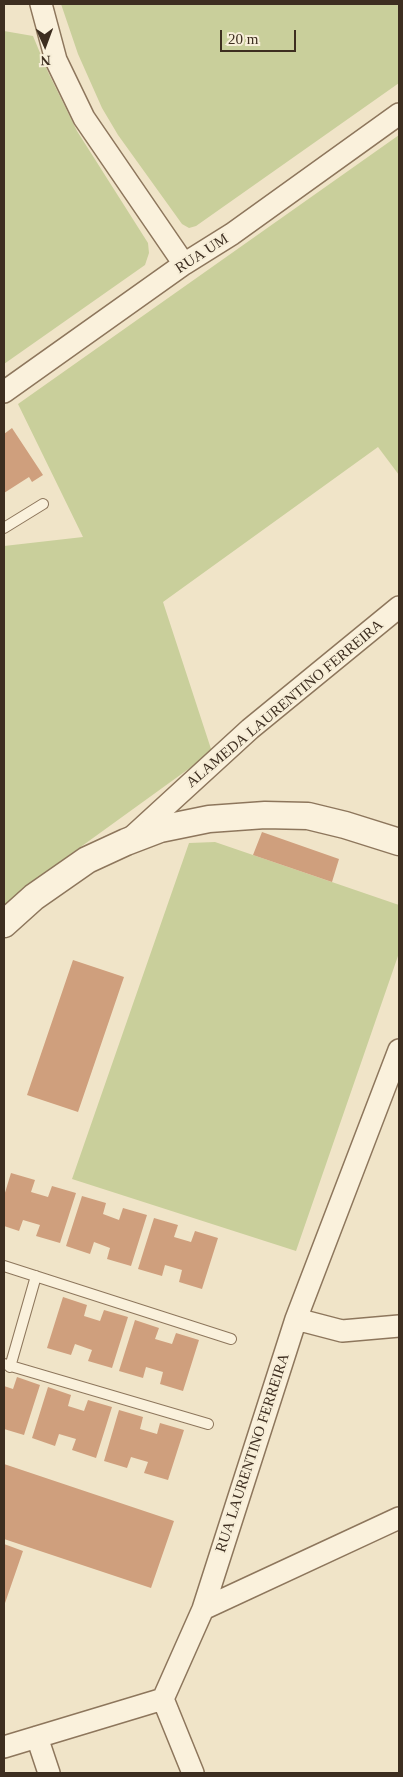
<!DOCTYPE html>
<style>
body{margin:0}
#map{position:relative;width:403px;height:1777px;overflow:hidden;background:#f0e4c8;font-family:"Times New Roman",serif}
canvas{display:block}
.frame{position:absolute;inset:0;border:5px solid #3d2e20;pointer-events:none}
.north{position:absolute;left:20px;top:20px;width:50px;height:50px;-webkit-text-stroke:4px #f7eed8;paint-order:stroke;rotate:178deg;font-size:14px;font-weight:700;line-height:20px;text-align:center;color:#3d2e20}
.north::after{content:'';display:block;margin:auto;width:18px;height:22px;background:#3d2e20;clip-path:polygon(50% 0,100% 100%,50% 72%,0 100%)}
.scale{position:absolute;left:220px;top:30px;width:76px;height:22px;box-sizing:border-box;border:2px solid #3d2e20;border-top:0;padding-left:6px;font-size:15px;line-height:18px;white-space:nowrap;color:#3d2e20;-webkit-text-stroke:4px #f7eed8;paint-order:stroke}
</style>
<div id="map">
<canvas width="403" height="1777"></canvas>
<div class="frame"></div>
<div class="north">N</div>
<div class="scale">20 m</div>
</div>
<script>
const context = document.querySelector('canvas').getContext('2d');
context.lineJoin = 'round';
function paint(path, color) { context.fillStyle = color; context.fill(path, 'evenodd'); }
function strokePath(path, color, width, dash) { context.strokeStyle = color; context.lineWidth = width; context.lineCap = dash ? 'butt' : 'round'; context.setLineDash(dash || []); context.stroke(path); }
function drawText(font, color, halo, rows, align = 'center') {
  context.font = font + ' "Times New Roman",serif'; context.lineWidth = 4.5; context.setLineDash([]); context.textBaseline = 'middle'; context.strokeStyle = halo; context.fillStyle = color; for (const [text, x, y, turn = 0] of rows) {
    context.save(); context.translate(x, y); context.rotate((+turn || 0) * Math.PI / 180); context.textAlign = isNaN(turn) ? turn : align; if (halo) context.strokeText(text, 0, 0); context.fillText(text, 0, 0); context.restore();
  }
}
paint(new Path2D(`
 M61,4H399V83L196,226L189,228L182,224L118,135L102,108L78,54Z
 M4,31L33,36L48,72L77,131L148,243L149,253L145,265L4,364Z
 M399,135V475L378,447L163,602L212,752L28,885L4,909V546L83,537L18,404Z
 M215,842L399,905V953L296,1251L72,1179L189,843Z`), '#c9cf9b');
paint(new Path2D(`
 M12,428L43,475L32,482L29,477L4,493V434Z
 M262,832L339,859L332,882L253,855Z
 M73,960L124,977L78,1112L27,1095Z
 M11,1173L35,1180L31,1192L48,1197L52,1186L76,1193L60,1243L36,1236L40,1225L23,1220L19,1231L4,1226V1196Z
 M82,1196L106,1203L103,1214L119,1220L123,1208L147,1215L131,1266L107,1259L110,1248L94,1242L90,1254L66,1246Z
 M154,1218L178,1225L174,1237L191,1242L195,1231L218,1238L202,1289L179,1282L182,1270L165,1265L162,1276L138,1269Z
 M63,1297L87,1305L84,1316L100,1321L104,1310L128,1317L112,1368L88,1361L92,1350L75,1344L71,1355L47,1348Z
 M135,1320L159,1328L155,1339L172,1344L176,1333L199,1340L183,1391L160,1384L163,1372L146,1367L143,1378L119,1371Z
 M17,1377L40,1385L24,1435L4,1429V1386L13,1389Z
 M48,1387L71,1395L68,1406L84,1411L88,1400L112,1407L96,1458L72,1450L76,1439L59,1434L55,1446L32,1438Z
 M119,1410L143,1417L140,1429L157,1434L160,1423L184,1430L168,1480L144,1473L148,1462L131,1457L127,1468L104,1461Z
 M4,1464L174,1521L151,1588L4,1539Z
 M4,1544L23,1551L4,1606Z`), '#cf9f7d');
const service = new Path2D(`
 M4,528L43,504
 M4,1266L231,1339
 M4,1364L208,1424
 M10,1367L36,1276`);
const minor = new Path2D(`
 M41,4L56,60L84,118L184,264
 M4,392L184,264L232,234L399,114
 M132,837L250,729L399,607
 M296,1319L342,1331L399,1326
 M203,1609L399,1518
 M163,1699L193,1773
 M37,1737L49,1773
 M4,1747L163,1699L203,1609L296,1319L399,1050`);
const tertiary = new Path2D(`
 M4,924L34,897L87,860L126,842L160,829L209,819L265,815L308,816L345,825L399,842`);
strokePath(service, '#8d765c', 12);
strokePath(minor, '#8d765c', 24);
strokePath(tertiary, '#8d765c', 29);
strokePath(service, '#faf1dc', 10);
strokePath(minor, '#faf1dc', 21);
strokePath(tertiary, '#faf1dc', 26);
drawText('15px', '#3d2e20', '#f7eed8', [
 ["RUA UM",202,254,-33],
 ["ALAMEDA LAURENTINO FERREIRA",285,704,-40],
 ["RUA LAURENTINO FERREIRA",253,1453,-72]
]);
</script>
